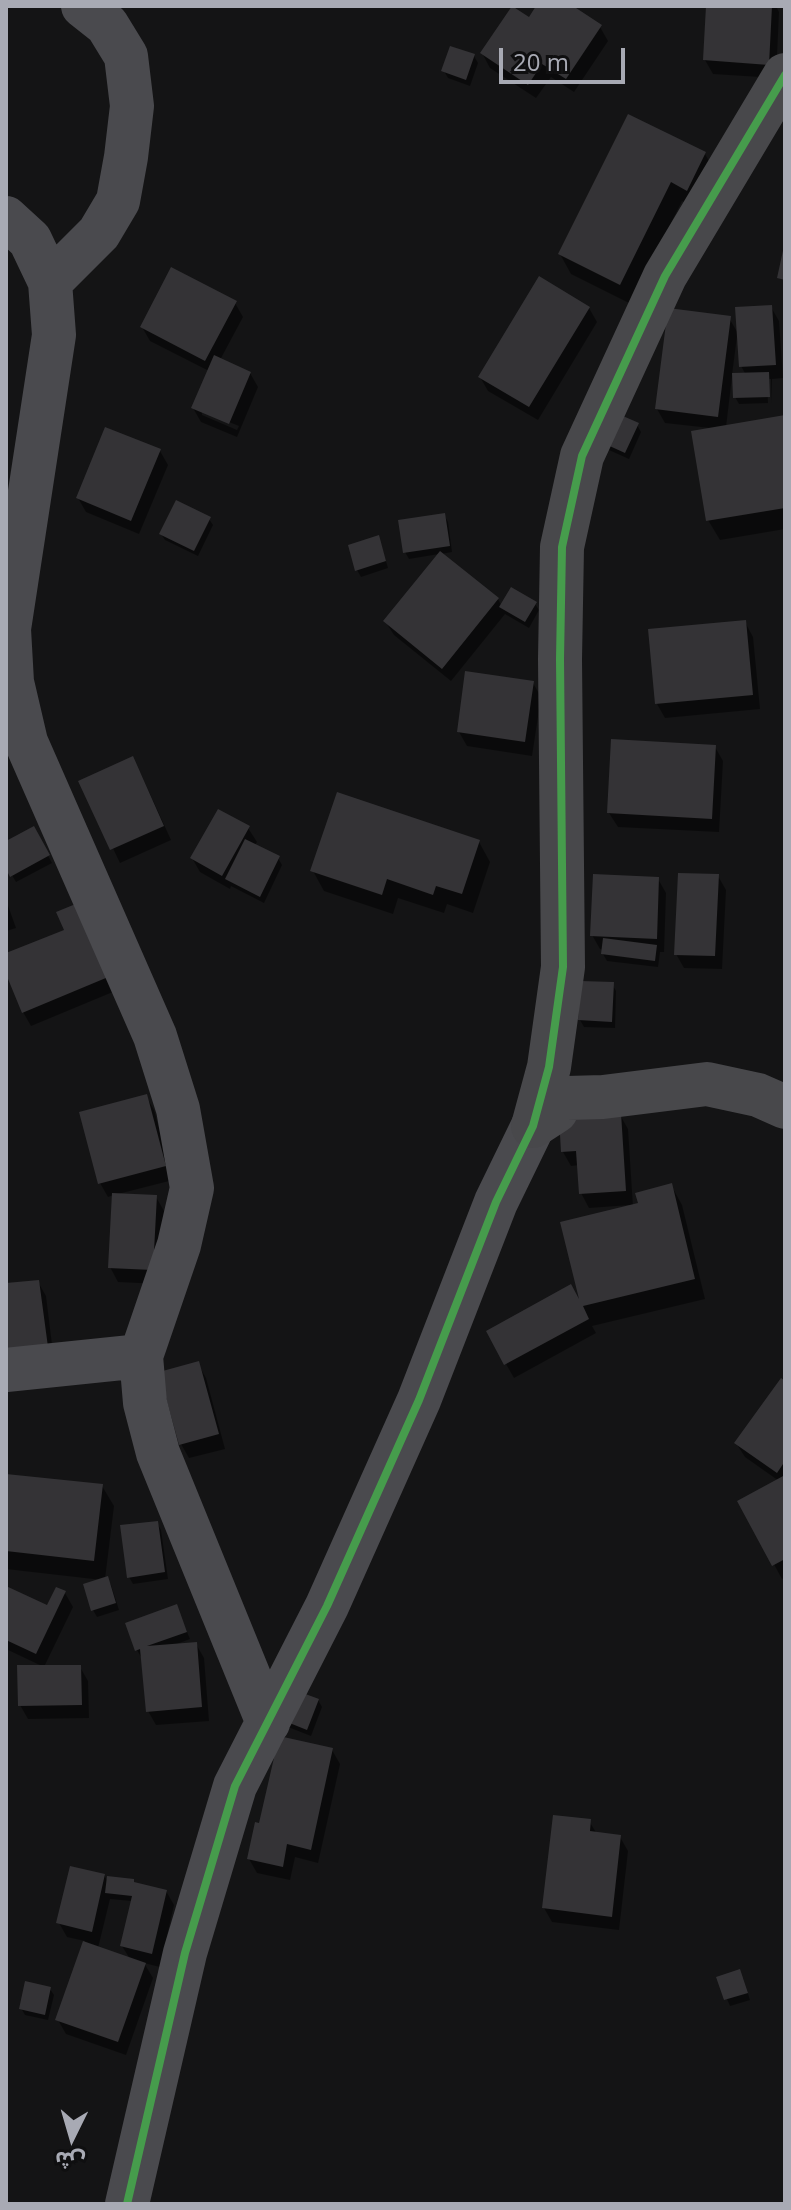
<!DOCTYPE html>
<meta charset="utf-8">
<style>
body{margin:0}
#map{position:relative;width:791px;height:2210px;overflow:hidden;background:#141415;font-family:"Open Sans","Noto Sans Arabic",sans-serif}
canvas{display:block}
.frame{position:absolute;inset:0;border:8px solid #a8aab4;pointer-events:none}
.north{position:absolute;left:32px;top:2098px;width:80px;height:80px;-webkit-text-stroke:6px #0f0f10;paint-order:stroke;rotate:185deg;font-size:22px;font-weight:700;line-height:32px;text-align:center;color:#a8aab4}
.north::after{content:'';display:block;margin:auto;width:28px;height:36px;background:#a8aab4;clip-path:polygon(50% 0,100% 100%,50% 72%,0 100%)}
.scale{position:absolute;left:499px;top:48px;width:126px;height:36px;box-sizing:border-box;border:4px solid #a8aab4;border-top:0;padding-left:10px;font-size:24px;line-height:28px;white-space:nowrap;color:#a8aab4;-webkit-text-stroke:6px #0f0f10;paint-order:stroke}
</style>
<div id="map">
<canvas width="791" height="2210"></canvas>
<div class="frame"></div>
<div class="north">ش</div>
<div class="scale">20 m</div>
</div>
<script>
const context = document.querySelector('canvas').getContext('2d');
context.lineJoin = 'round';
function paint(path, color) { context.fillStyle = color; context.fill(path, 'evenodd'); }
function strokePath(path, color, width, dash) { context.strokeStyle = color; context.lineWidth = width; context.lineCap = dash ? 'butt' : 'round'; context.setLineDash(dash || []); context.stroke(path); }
paint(new Path2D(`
 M538,6H569L600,27L608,41L574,92L551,77L536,98L490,68L482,53L529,20Z
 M708,6H776L779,12L776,78L713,74L705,60Z
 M474,56L478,63L470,86L448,78L444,71Z
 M705,154L716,174L699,209L682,201L631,304L571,274L560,254Z
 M235,303L243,317L220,360L250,373L258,387L237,437L201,422L193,408L209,371L150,341L142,327ZM202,411L239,426L237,430L202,415Z
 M771,307L779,321L783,378L772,379V403L771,379H767L768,403L739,404L735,397V377H732L726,427L785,417V529L720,540L708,520L710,428L665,423L657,409L729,318L739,335ZM737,336L741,366L746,375H732Z
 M589,308L597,322L538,420L488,391L480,377Z
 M637,425L641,432L629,459L609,450L605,443Z
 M160,451L168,465L139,534L86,512L78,498Z
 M444,515L448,522L452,552L441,554L498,599L502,607L535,604L539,610L529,628L505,614L451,681L394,635L385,621L439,554L409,559L405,552Z
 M209,519L213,525L198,556L165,540L161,534Z
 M381,544L388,568L361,577L357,570Z
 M745,622L753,637L760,709L665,718L657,704Z
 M533,683L541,697L532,756L467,746L459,732Z
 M715,747L723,761L719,832L618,827L609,813Z
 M140,772L171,840L120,863L81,782Z
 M33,828L52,863L16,882L6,865V843Z
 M248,828L257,842L254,846L278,858L282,865L264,903L231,886L230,889L200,872L192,858Z
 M479,842L490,862L473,913L447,904L444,913L398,898L393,914L324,891L313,871Z
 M718,876L726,890L722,969L684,968L676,954Z
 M658,879L666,893L664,952H660L658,967L607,961L603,954L604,950L600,949L592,935Z
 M6,900L16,928L6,931Z
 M66,931L120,989L31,1026L23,1012L6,969V955Z
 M612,984L616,991L615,1028L584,1027L580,1020Z
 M146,1096L154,1110L173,1180L118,1194L156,1197L164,1211L160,1284L118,1282L110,1267L114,1195L108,1197L100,1183Z
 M620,1115L628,1129L633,1207L671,1185L682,1205L705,1299L592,1326L596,1333L514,1378L506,1364L582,1306L630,1207V1205L589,1208L581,1193L579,1165L571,1166L563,1152Z
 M38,1282L46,1296L54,1361L6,1285Z
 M198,1364L206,1378L225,1449L189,1458L181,1444Z
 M785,1384V1577L782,1579L740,1502L779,1481L745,1457L736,1443Z
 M6,1476L102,1486L114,1506L105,1579L107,1578L111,1585L119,1610L97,1617L93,1610L102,1580L6,1569Z
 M157,1523L161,1530L168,1579L133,1584L129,1577Z
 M6,1588L48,1608L65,1593L73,1607L44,1667H80L88,1681L89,1718L28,1719L20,1705L44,1667L6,1649Z
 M176,1606L190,1639L174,1645L196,1644L204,1658L209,1721L156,1725L148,1711L143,1656L141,1657L137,1650Z
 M318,1700L322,1707L311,1736L283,1725Z
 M332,1750L340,1764L318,1863L295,1857L290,1880L257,1873L249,1859L261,1825Z
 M589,1821L597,1834L620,1837L628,1851L619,1930L552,1922L544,1908Z
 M104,1875L108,1882L135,1884L166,1891L174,1905L160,1967L144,1963L153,1978L126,2055L66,2034L58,2020L85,1941L67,1937L59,1923ZM110,1899L132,1901L122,1946L130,1959L98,1948Z
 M718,1978H743L750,2000L730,2006Z
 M50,1989L54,1995L48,2020L25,2015L21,2008Z`), '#0007');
paint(new Path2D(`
 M512,6L529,17L536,6H573L602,25L566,79L542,64L528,85L480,53Z
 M706,6H772L769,65L703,60Z
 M450,46L475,54L466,80L441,71Z
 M628,114L706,152L687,191L671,182L620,285L558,254Z
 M784,246H785V280L777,278Z
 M171,267L237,301L205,361L140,327Z
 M539,276L590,307L529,407L478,377Z
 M772,305L776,365L739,367L735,307Z
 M668,308L731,316L718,417L655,409Z
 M214,355L251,372L229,424L191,408Z
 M769,372L770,397L733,398L732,373Z
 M616,413L639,423L625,453L603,443Z
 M785,415V508L706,521L691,431Z
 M105,427L161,449L131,521L76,498Z
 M176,500L211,517L194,551L159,534Z
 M445,513L450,546L403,553L398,520Z
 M379,535L386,561L355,571L348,545Z
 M440,551L499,598L442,669L383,621Z
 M511,587L537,602L525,622L499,607Z
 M746,620L753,695L655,704L648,629Z
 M465,671L534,681L525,742L457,732Z
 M611,739L716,745L712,819L607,813Z
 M133,756L164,826L110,850L78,781Z
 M337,792L480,840L462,894L436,886L433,895L387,879L382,895L310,871Z
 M218,809L250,826L222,876L190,858Z
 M34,826L50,855L10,877L6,869V841Z
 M245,839L280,856L260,897L225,879Z
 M678,873L719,874L715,956L674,955Z
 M593,874L659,877L657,939L590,936Z
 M83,901L113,975L22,1013L6,974V953L64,930L56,912Z
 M603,938L657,945L655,961L601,954Z
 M580,981L614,982L612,1022L578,1020Z
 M147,1094L166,1166L98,1184L79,1112Z
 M621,1113L626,1191L579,1194L576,1151L561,1152L559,1117Z
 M672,1183L695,1279L583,1306L589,1319L504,1365L486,1331L571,1284L579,1299L560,1222L638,1203L635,1193Z
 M112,1193L157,1195L153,1270L108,1268Z
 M39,1280L48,1347L6,1352V1283Z
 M199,1361L219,1434L179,1445L159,1372Z
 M781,1378L785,1381V1461L777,1473L734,1443Z
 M6,1474L103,1484L94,1561L6,1551Z
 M785,1475V1559L772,1566L737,1501Z
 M158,1521L165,1572L127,1578L120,1525Z
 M108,1576L116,1603L91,1611L83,1584Z
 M6,1586L47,1605L56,1587L66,1591L36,1654L6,1640Z
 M177,1604L187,1632L147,1646L197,1642L202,1707L146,1712L140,1649L135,1651L125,1623Z
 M17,1665H81L82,1705L18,1706Z
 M289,1688L319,1699L307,1730L277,1718Z
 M279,1736L333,1748L311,1850L287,1844L283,1867L247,1859L255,1822L259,1823Z
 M553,1815L591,1819L590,1831L621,1835L612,1917L542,1908Z
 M70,1866L105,1874L92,1932L56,1923Z
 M107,1876L134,1879V1882L167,1890L152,1954L120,1946L132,1896L105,1893Z
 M83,1941L146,1963L118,2042L55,2020Z
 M740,1969L748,1993L724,2000L716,1977Z
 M25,1981L51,1987L45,2015L19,2009Z`), '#343336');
strokePath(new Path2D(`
 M6,218L30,240L50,282L54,335L9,629L12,682L26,742L155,1036L178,1109L192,1188L179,1245L141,1356L6,1370
 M50,282L99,233L118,201L126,157L132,106L126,56L107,25L83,6
 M141,1356L145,1403L158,1453L268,1723
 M127,2204L185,1953L235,1786L327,1606L419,1400L496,1202L533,1126`), '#4a4a4e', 44);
strokePath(new Path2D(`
 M533,1126L549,1067L563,967L560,659L562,547L582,456L665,276L785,75
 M533,1126L556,1111L553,1109L567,1098L603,1097L707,1084L758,1095L785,1107`), '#48484b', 44);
strokePath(new Path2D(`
 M127,2204L185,1953L235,1786L327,1606L419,1400L496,1202L533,1126L549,1067L563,967L560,659L562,547L582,456L665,276L785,75`), '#469c4c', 8);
</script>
